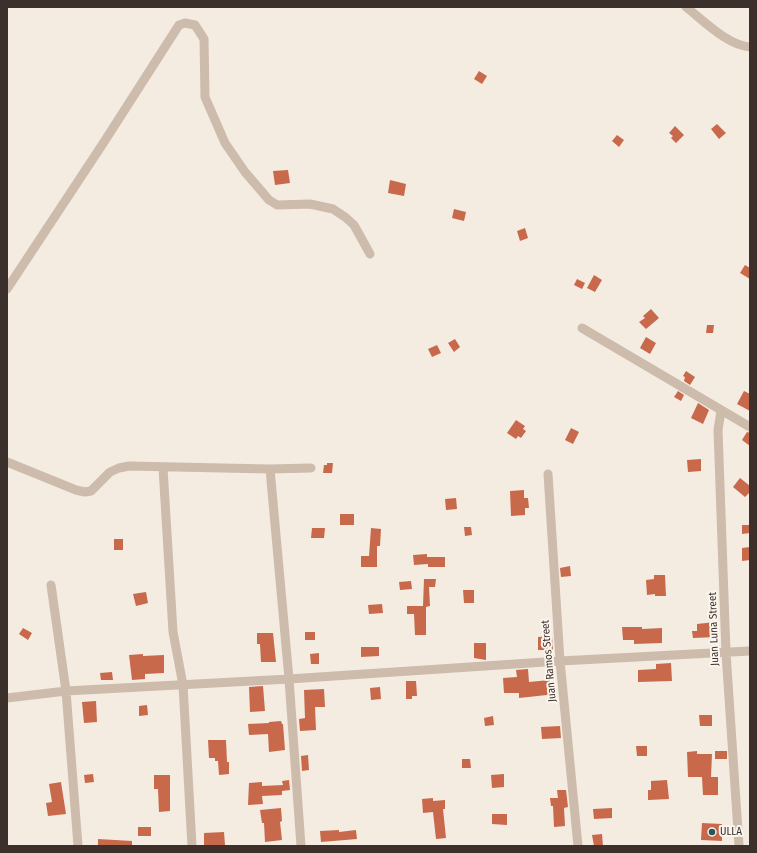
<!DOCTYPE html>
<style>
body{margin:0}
#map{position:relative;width:757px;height:853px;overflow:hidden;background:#f4ebe1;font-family:"Fira Sans Condensed",sans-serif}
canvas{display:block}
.frame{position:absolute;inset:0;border:8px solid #3b302b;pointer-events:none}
</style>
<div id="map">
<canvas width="757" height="853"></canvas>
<div class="frame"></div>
</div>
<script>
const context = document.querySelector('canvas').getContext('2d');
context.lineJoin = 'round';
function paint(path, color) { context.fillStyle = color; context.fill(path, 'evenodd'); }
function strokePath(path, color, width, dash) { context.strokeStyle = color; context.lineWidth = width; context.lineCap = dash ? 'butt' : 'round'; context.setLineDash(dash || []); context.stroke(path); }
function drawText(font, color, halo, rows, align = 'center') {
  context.font = font + ' "Fira Sans Condensed",sans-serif'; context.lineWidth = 4; context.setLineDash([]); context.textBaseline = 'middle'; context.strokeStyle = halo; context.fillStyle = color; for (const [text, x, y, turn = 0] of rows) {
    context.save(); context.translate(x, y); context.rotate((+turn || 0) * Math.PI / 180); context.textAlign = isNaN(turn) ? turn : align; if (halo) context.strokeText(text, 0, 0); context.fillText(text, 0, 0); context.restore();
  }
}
paint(new Path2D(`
 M479,71L487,76L482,84L474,79Z
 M717,124L726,133L719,139L711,129Z
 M675,126L684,135L676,143L671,138L673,136L669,133Z
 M617,135L624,140L619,147L612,141Z
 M288,170L290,183L275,185L273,171Z
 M390,180L406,184L404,196L388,193Z
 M454,209L466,212L464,221L452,218Z
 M525,228L528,238L520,241L517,231Z
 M745,265L750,268V279L740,273Z
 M594,275L602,280L595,292L587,288Z
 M577,279L585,283L582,289L574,285Z
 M651,309L659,318L646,329L639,322L645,318L643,316Z
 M707,325H714L713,333H706Z
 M646,337L656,343L650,354L640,348Z
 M455,339L460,347L454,352L448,343Z
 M437,345L441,353L432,357L428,349Z
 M686,371L695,377L690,385L684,381L685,377L683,376Z
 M678,391L684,395L681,401L674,397Z
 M744,391L750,394V411L737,404Z
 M698,403L709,410L703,424L691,418Z
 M516,420L525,426L523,429L526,431L521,438L518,436L516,439L507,433Z
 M571,428L579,432L573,444L565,440Z
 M747,432L750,433V446L742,440Z
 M701,459V471L688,472L687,460Z
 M327,463H333L332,473H323L324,465H327Z
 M740,478L750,486V492L745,497L733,487Z
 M524,490V498H528L529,508H525V515L511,516L510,491Z
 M456,498L457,509L446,510L445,499Z
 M340,514H354V525H340Z
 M742,525H750V533L742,534Z
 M464,527H471L472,535L465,536Z
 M312,528H325L324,538H311Z
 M371,528L381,529L380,546H377V567H361V556H369Z
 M114,539H123V550H114Z
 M750,547V560L742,561V548Z
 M427,554V557H445V567H428V564L414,565L413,555Z
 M570,566L571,576L561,577L560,568Z
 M654,575H665L666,596H655V594L647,595L646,580L654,579Z
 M424,579H436L435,587H429L430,606L426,607V635H415L414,614H407V606H423Z
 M411,581L412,589L400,590L399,582Z
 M463,590H474V603H464Z
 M146,592L148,603L136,606L133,594Z
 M382,604L383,613L369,614L368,605Z
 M715,622L716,637L693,638L692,631H697V624Z
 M622,627H642V629L662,628V643L634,644V640H623Z
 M23,628L32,633L28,640L19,634Z
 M305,632H315V640H305Z
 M257,633H273L276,662H261L260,644H257Z
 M552,636L553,650H538V637Z
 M474,643H486V660L474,658Z
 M361,647H379V656L361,657Z
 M319,653V664H311L310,654Z
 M143,654V656L164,655V673L145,674V679L132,680L129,655Z
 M671,663L672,681L638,682V670L656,669V664Z
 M528,669L529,682L550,680V685L556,684V694L519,698V693H504L503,678L517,677L516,670Z
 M112,672L113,680H101L100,673Z
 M406,681H416L417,696H412V699H406Z
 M263,686L265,711L250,712L249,687Z
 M380,687L381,699L371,700L370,688Z
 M324,689L325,707H315L316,730L300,731L299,719L305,718L304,690Z
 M96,701L97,722L84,723L82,702Z
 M147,705L148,715L139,716V706Z
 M699,715H712V726H700Z
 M493,716L494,725L485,726L484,718Z
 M281,721L282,724H283L285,750L269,752L268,734L249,735L248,724L269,723V722Z
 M560,726L561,738L542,739L541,727Z
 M208,740H226L227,762H229V774L219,775L218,761H215V758H209Z
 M636,746H647V756H637Z
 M697,751V754H712L711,777H718V795H703L702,777H688L687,752Z
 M715,751H727V759H715Z
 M308,755L309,770L302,771L301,756Z
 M462,759H470L471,768H462Z
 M93,774L94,782L85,783L84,775Z
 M504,774V787L492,788L491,775Z
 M154,775H170V811L159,812L158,789H154Z
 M289,780L290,790L282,791V795L262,796L263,804L248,805L249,783L262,782V786L283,785L282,781Z
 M667,780L669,799L648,800V790H651V781Z
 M61,782L66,814L48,816L46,803L52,802L49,784Z
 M557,790H566L568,807L564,808L565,826L554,827L553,806H551L550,798H558Z
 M433,798V801L445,800V809H443L446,838L436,839L433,812L423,813L422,799Z
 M281,808L282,821L280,822L282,840L265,842L264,823H262L260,810Z
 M612,808V818L594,819L593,809Z
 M492,814H507V825L492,824Z
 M702,823L722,824V841L701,840Z
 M138,827H151V836H138Z
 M339,830V832L356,830L357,839L321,842L320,831Z
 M224,832L225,845L204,846V833Z
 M602,834L603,846H594L592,835Z
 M98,839L132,841V846H98Z`), '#c8694b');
strokePath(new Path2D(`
 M686,7C704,21 727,45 750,47
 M7,289L104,142L179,25L185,23L195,25L204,39L205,97L225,143L245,172L269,200L277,205L310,204L333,209L345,217L354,225L370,254
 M582,328L750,427
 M721,411L718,430L726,653L739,846
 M7,462L76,490L85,492L91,491L110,472L119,468L129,466L270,469L289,679L301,846
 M163,468L173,632L183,685L192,846
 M270,469L311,468
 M548,474L560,661L578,846
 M51,585L66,691L78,846
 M7,698L66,691L289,679L560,661L750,651`), '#cdbbac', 9);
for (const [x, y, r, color] of [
 [712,832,4,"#1f5a5e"]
]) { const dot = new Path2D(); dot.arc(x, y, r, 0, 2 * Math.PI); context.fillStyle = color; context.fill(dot); strokePath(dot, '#fbf5ee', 1.5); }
drawText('11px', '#3b302b', '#fbf5ee', [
 ["Juan Luna Street",714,629,-92],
 ["Juan Ramos Street",549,661,-95]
]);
drawText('11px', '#3b302b', '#fbf5ee', [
 ["ULLA",720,832]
], 'left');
</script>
